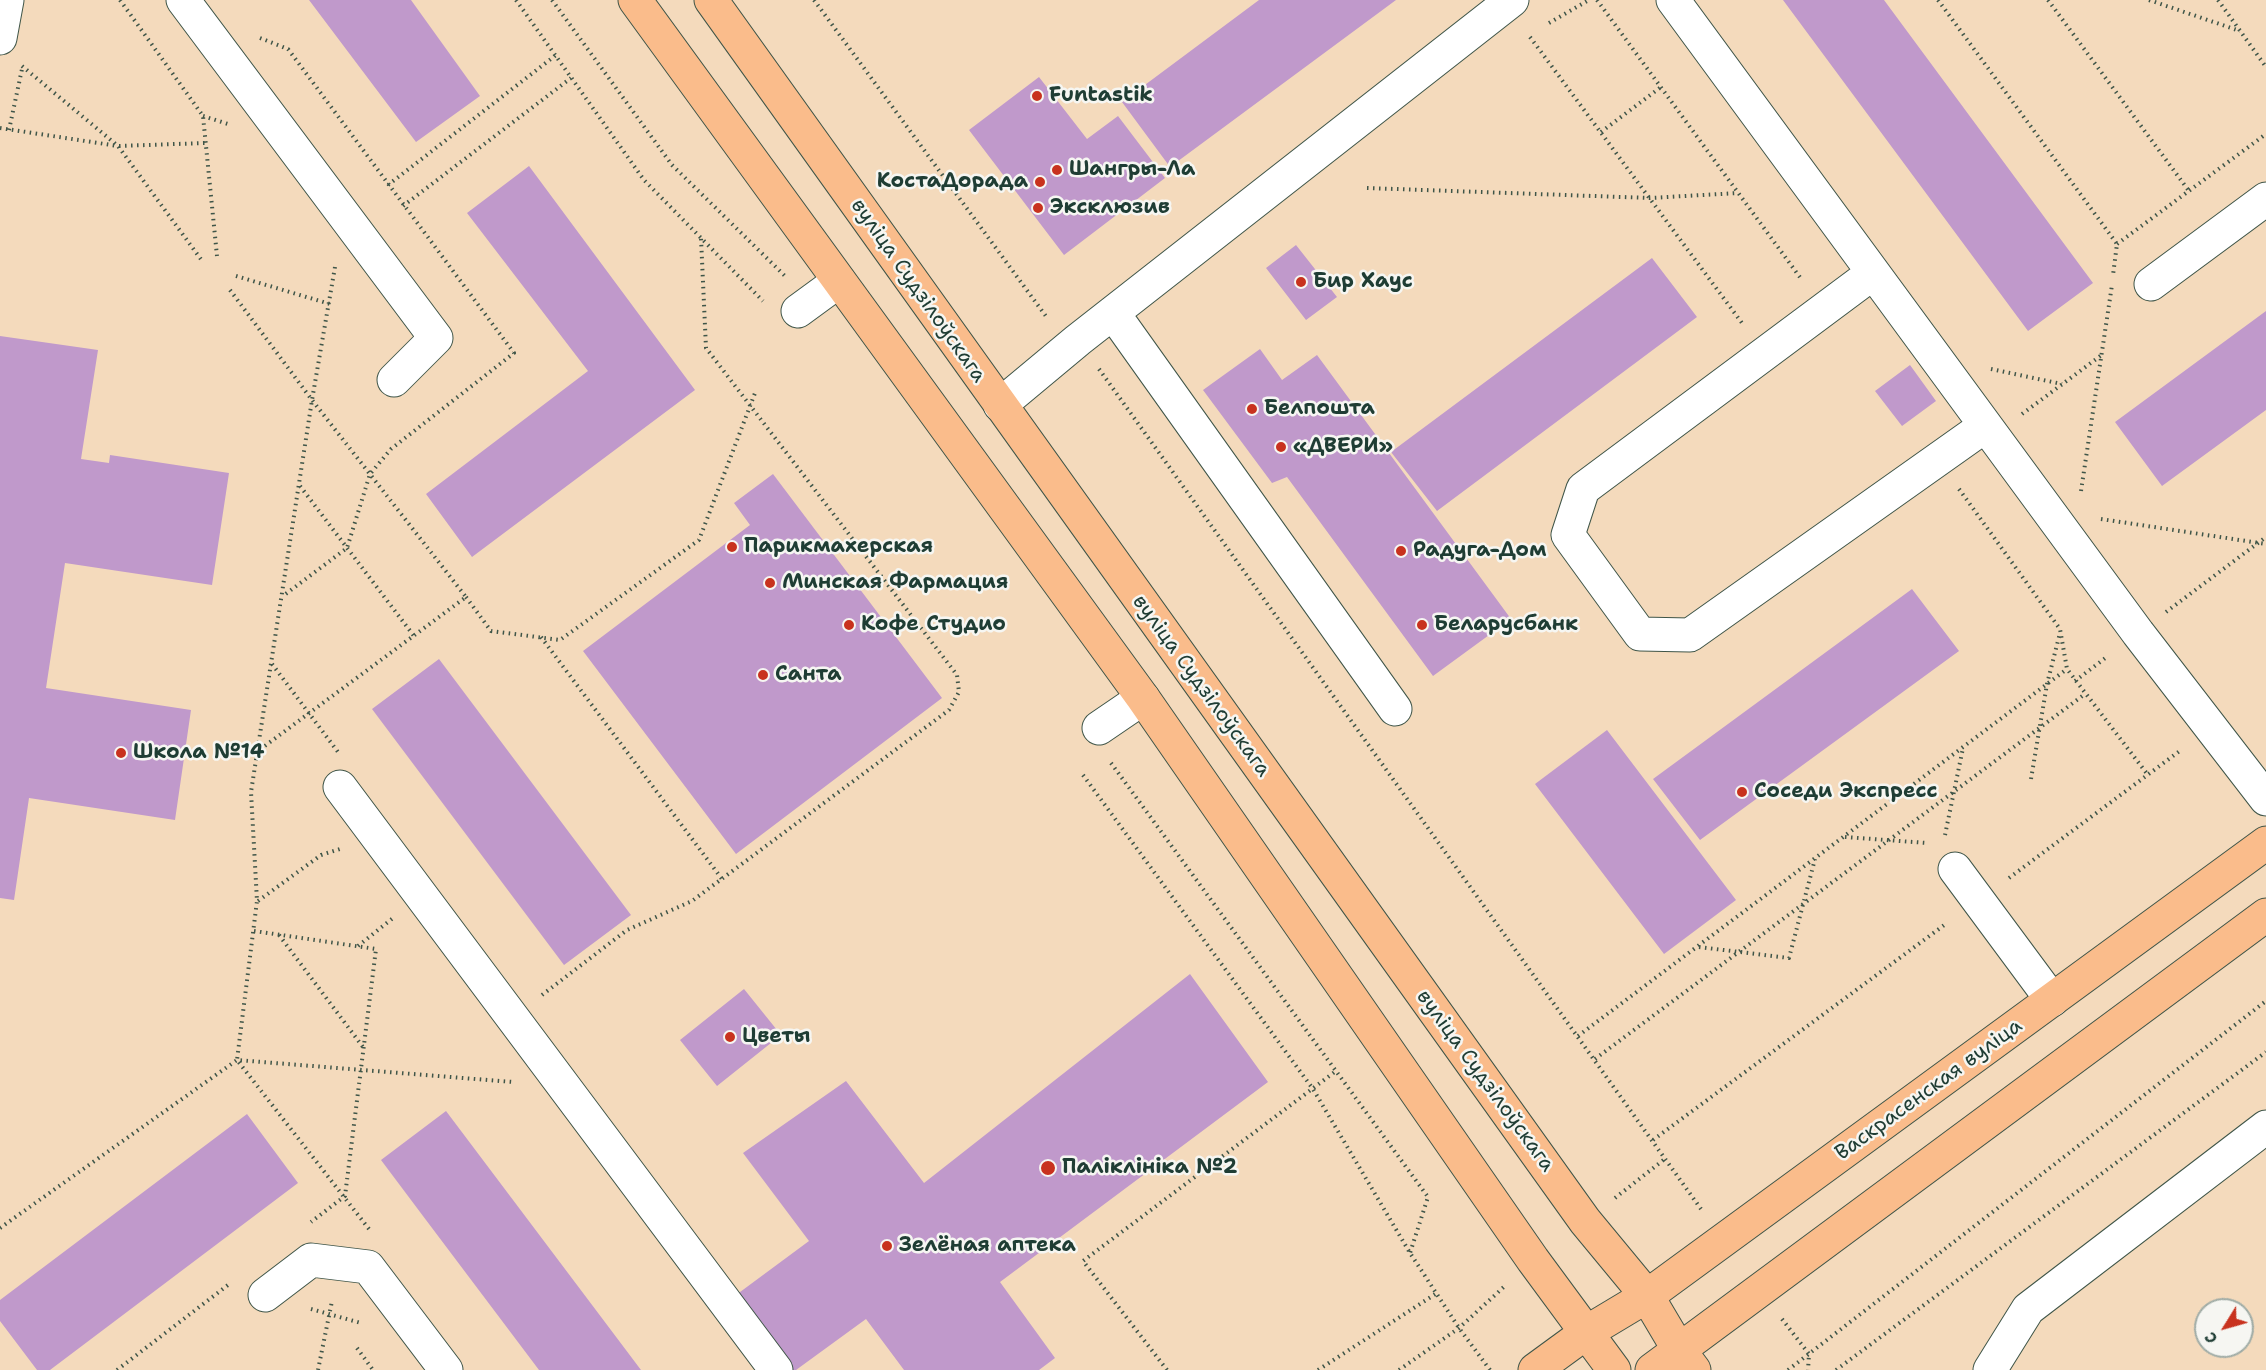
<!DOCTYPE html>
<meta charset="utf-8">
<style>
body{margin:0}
#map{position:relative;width:2266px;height:1370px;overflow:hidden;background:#f4dabc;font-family:"Shantell Sans",sans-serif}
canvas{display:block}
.north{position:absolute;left:2194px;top:1298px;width:60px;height:60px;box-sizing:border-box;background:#f6f6f2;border:2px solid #a0aca6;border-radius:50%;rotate:233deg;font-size:16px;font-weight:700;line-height:24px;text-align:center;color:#1f3d34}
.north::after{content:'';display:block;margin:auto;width:21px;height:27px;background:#c8321e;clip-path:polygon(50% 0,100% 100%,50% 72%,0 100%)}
</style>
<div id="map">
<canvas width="2266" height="1370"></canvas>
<div class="north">С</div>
</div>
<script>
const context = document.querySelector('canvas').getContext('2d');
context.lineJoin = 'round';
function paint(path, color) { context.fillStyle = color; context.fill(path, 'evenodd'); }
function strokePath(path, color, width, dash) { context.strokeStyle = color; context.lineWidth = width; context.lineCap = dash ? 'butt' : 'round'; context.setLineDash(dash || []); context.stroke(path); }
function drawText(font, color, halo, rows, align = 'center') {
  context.font = font + ' "Shantell Sans",sans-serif'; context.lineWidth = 5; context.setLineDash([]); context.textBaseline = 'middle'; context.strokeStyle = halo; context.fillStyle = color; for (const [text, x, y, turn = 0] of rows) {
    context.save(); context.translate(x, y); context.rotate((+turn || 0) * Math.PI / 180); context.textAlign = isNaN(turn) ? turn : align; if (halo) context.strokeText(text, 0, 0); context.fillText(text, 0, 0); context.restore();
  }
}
paint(new Path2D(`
 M309,0H411L480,96L416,142Z
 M1259,0H1396L1170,167L1122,102Z
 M1783,0H1884L2093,283L2028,331Z
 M1039,77L1087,139L1118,116L1165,178L1064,255L969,130Z
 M529,166L695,390L472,557L426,494L588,371L467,213Z
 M1296,245L1337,297L1306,320L1266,268Z
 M1652,258L1697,317L1437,511L1391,452Z
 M2266,311V410L2162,486L2115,422Z
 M0,336L98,350L81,459L109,463L110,455L229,473L212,585L65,563L46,688L191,710L175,820L29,798L14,900L0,898Z
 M1260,349L1282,380L1317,355L1511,619L1433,676L1287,477L1272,483L1203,390Z
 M1910,365L1936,401L1902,426L1875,391Z
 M773,474L942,698L736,854L583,651L750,525L734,503Z
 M1912,589L1959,651L1700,840L1653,779Z
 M439,659L631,915L564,965L372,709Z
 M1607,730L1736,900L1664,954L1535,784Z
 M1190,974L1268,1082L1000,1282L1055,1358L1039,1370H904L866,1319L796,1370H791L736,1295L809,1241L743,1153L846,1081L924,1183Z
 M744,989L781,1035L717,1086L680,1040Z
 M446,1111L641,1370H539L426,1220L381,1160Z
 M247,1114L298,1183L50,1370H37L0,1321V1300Z`), '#c099cb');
const minor = new Path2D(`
 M183,0L436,338L394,380
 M1673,0L2138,633L2266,799
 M0,38L7,0
 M1873,273L1583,489L1568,535L1640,634L1690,635L1985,426
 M2151,284L2266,199
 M798,311L839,281
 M1113,313L1395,709
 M1000,405L1078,340L1512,0
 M1099,728L1143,698
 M340,787L776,1370
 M1955,869L2052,1000
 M265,1295L311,1260L368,1267L446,1370
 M1990,1370L2028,1309L2266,1127`);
const major = new Path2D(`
 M635,0L1143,698L1533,1260L1614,1370
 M711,0L1585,1221L1647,1296L1679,1350L1694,1370
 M1535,1370L1587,1332L1647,1296L2266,843
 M1652,1370L2266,915`);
strokePath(minor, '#3f5548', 35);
strokePath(major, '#3f5548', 35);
strokePath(new Path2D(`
 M120,0L203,116L217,256
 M516,0L644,180L763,301
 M552,0L672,165L785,276
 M814,0L1048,319
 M1597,0L1802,280
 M1938,0L2117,244L2113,275
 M2048,0L2189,191
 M2149,0L2240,31
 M2218,0L2266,67
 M1549,23L1589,0
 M1530,37L1742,323
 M260,38L288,49L514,353L391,449L370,474L347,548L283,596
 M22,66L118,146L205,143
 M203,116L228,124
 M0,128L118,146L203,262
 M9,130L22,69
 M1601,132L1661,87
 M388,185L556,55
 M1367,188L1650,198L1738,193
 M403,206L571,78
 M2117,244L2266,134
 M335,267L312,400L251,792L257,901L237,1060L369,1229
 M236,276L330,304
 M230,290L312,400L466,597L258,751
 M1099,369L1701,1209
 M1991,369L2062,384
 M2022,414L2103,354
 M300,486L414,636
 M1959,489L2060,629L2067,669L2148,775
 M2081,491L2112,285
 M2101,519L2266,544
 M466,597L491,631L560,640L699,540L755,393
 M2166,612L2266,537
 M541,637L722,879
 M272,664L338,752
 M2075,681L2108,656
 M1111,763L1428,1197L1410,1253
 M1083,775L1313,1089L1410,1253L1459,1328L1490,1370
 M2031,779L2047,684L2060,633
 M1945,835L1963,748
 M1845,837L1927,843
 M2009,878L2181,750
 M258,901L321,855L340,849
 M254,931L376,949L345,1196L311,1222
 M279,935L363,1047
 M358,946L393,918
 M1699,947L1789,958L1815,859
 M542,995L627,930L692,901L949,710L959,692L957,675L706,348L701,238
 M1578,1036L2067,669
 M1595,1059L2085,694
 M1653,1140L1947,923
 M1615,1198L1666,1158
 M0,1228L237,1060L513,1082
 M311,1309L361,1323
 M1782,1319L1809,1354L1808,1370
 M357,1348L373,1370
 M117,1370L228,1285
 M318,1370L332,1301
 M1167,1370L1083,1261L1336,1071
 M1318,1370L1437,1293
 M1399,1370L1459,1328L1506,1285
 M1788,1370L2266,1001
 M1836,1370L2266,1052`), '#3f5548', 4, [1.5, 4.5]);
strokePath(minor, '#fff', 33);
strokePath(major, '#fabc8b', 33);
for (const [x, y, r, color] of [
 [1037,96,6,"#c8321e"],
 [1057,170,6,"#c8321e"],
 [1040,182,6,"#c8321e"],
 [1038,208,6,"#c8321e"],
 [1301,282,6,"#c8321e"],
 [1252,409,6,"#c8321e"],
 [1281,447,6,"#c8321e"],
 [732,547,6,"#c8321e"],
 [1401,551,6,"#c8321e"],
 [770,583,6,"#c8321e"],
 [849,625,6,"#c8321e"],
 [1422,625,6,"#c8321e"],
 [763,675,6,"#c8321e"],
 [121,753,6,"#c8321e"],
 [1742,792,6,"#c8321e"],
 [730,1037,6,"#c8321e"],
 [1048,1168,8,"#c8321e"],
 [887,1246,6,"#c8321e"]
]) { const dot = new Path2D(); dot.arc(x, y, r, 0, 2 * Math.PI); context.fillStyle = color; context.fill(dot); strokePath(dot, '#f6f6f2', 2); }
drawText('bold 21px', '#1f3d34', '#f6f6f2', [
 ["Funtastik",1049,96],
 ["Шангры-Ла",1069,170],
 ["КостаДорада",1028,182,"right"],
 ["Эксклюзив",1050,208],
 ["Бир Хаус",1313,282],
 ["Белпошта",1264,409],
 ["«ДВЕРИ»",1293,447],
 ["Парикмахерская",744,547],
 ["Радуга-Дом",1413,551],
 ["Минская Фармация",782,583],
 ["Кофе Студио",861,625],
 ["Беларусбанк",1434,625],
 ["Санта",775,675],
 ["Школа №14",133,753],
 ["Соседи Экспресс",1754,792],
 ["Цветы",742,1037],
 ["Паліклініка №2",1062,1168],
 ["Зелёная аптека",899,1246]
], 'left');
drawText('21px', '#1f3d34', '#f6f6f2', [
 ["вуліца Судзілоўскага",918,291,55],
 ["вуліца Судзілоўскага",1201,686,54],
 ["вуліца Судзілоўскага",1485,1081,54],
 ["Васкрасенская вуліца",1929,1090,-36]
]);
</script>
